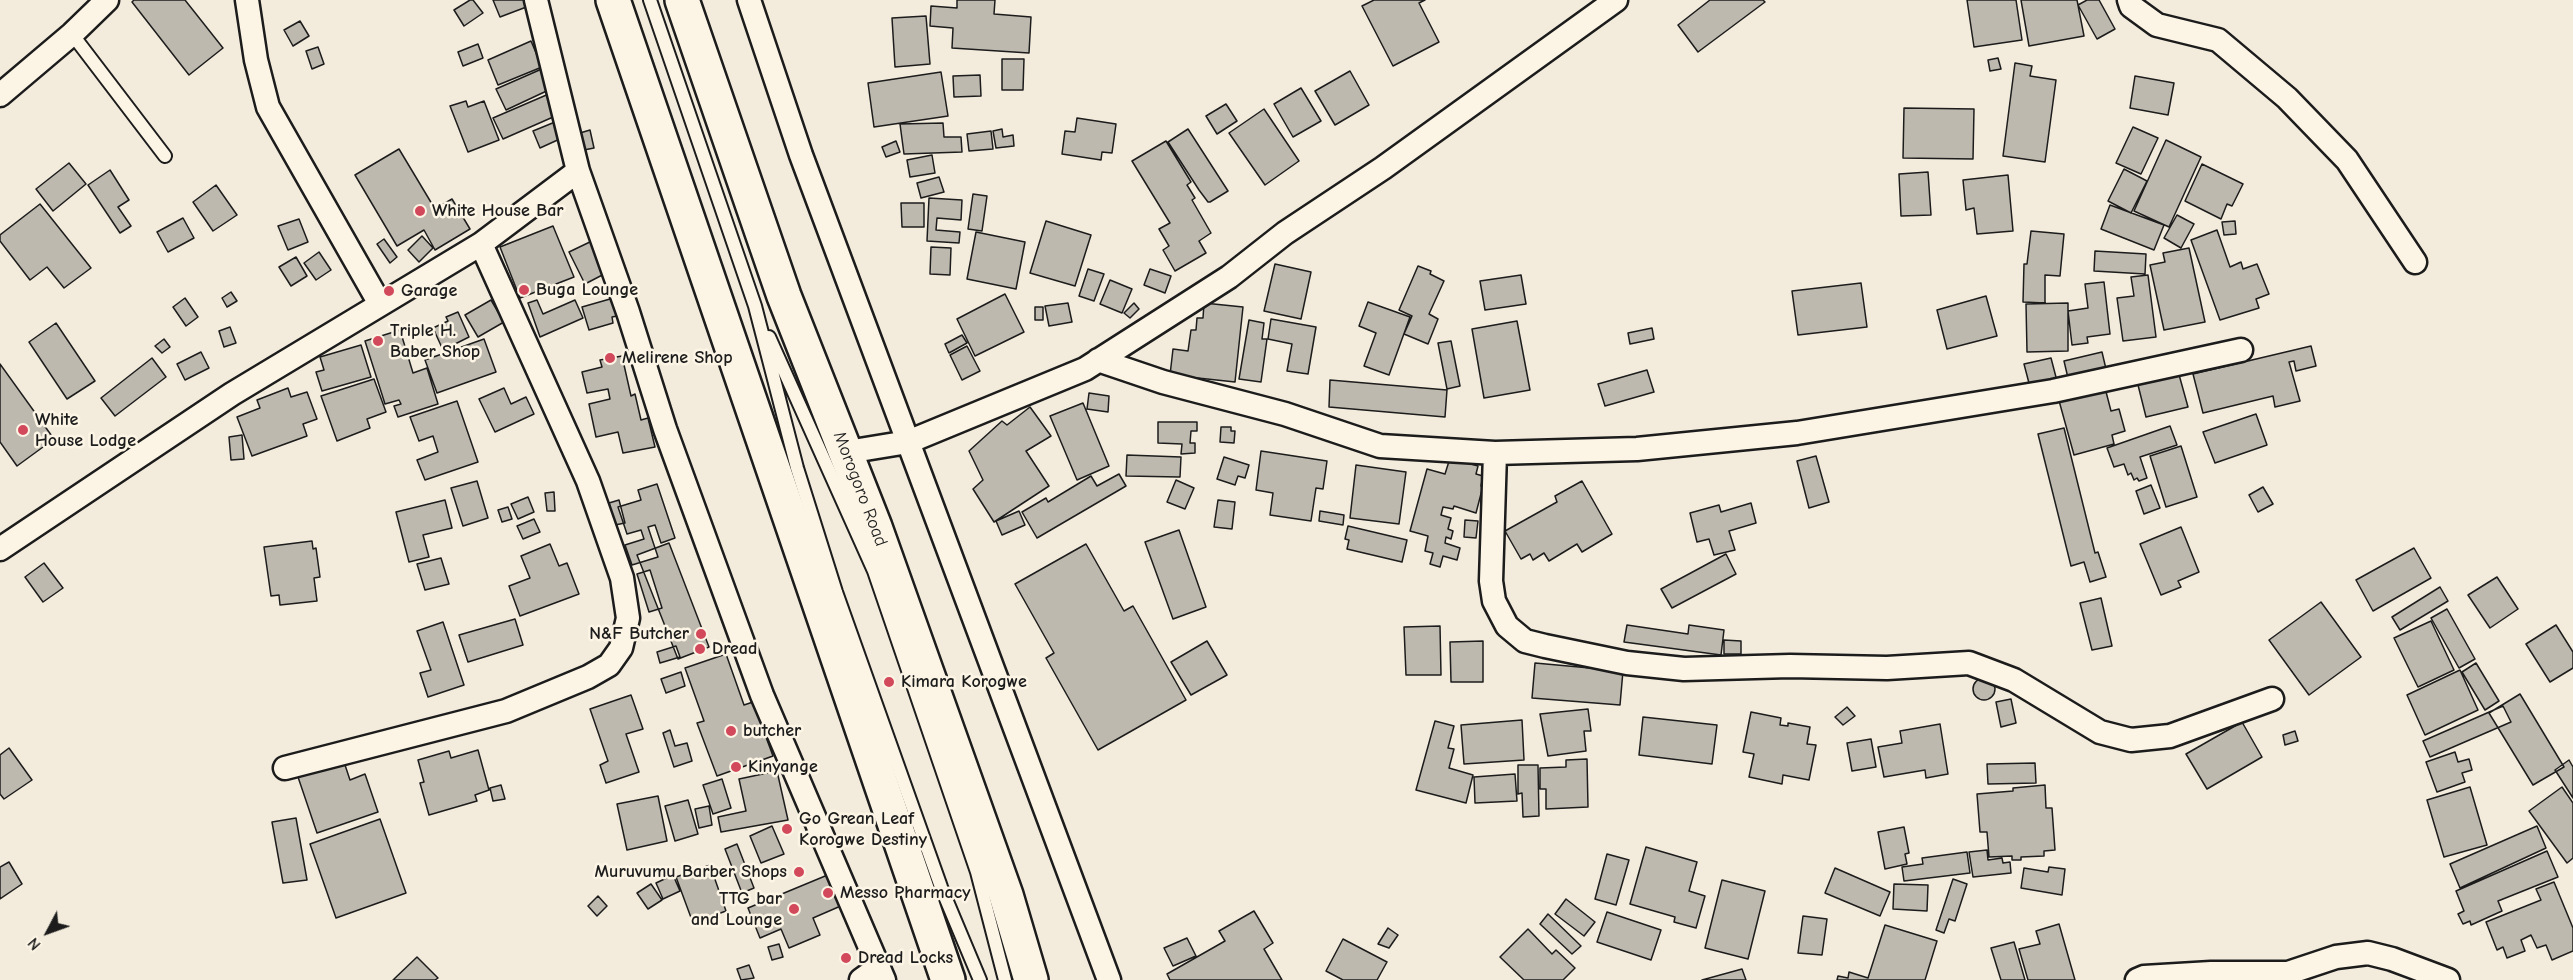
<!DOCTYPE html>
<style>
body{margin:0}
#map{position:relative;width:2573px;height:980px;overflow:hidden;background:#f3ecdd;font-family:"Comic Neue",sans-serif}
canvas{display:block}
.north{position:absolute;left:18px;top:902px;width:60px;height:60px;-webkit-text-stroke:4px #fcf5e5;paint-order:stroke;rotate:229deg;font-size:16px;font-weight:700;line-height:24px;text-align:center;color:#1c1c1c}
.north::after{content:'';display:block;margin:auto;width:21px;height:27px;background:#1c1c1c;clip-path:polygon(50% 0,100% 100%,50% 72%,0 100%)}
</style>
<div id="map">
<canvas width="2573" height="980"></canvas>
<div class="north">N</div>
</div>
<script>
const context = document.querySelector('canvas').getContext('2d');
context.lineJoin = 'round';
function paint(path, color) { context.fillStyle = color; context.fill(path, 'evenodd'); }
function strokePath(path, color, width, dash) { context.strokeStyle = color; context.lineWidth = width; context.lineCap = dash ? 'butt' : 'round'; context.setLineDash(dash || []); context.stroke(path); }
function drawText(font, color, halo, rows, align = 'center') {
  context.font = font + ' "Comic Neue",sans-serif'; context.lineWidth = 5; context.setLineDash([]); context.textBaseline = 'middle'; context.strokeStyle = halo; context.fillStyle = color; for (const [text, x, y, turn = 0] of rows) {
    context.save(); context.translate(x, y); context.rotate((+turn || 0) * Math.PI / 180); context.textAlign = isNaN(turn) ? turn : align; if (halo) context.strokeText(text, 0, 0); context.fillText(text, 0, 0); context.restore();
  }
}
const building = new Path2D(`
 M134,0H185L223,48L189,75L132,2Z
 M470,0H473L483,13L464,26L454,10Z
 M493,0H527L529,6L500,17Z
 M957,0H995L994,14L1031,17L1029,53L952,48L953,28L930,26L931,6L957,8Z
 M1374,0H1425L1419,3L1439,42L1393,66L1362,6Z
 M1710,0H1763L1765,2L1698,52L1678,25Z
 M1967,0H2016L2022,40L1974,47Z
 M2021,0H2077L2084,36L2029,46Z
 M2087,0H2099L2115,29L2097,39L2078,5Z
 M926,16L930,64L895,67L892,18Z
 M300,21L309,36L293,46L284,30Z
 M531,41L542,67L498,85L488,60Z
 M478,44L483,58L463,66L458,52Z
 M318,47L324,64L312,69L306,51Z
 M1998,58L2001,69L1990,71L1988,60Z
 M1002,59H1024L1023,90H1002Z
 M2015,63L2032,66L2030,76L2056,80L2045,162L2003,156Z
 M544,68L553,88L506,110L496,89Z
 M1350,71L1369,105L1335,125L1315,91Z
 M941,72L948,116L874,127L868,83Z
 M980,75L981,96L954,97L953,76Z
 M2135,76L2174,83L2168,115L2130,108Z
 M1301,88L1321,121L1293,137L1274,104Z
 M551,93L560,114L503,139L493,118Z
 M466,101L468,107L484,101L499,140L468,152L450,106Z
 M1226,104L1237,121L1217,134L1206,116Z
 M1904,108L1974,109L1973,159L1903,158Z
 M1264,109L1299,161L1265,185L1229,133Z
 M1077,118L1116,124L1112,153L1102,152L1101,160L1062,154L1065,131L1075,132Z
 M555,122L562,138L540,148L533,131Z
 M943,123L944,137H961L962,152L904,154L900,124Z
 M2133,127L2158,138L2141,174L2116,163Z
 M1002,129L1003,137L1013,135L1014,146L996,148L993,131Z
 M1188,129L1228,191L1210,202H1208L1199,190L1168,142Z
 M590,130L594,148L584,150L580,133Z
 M991,131L993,149L969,151L967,134Z
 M2166,140L2201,157L2169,227L2134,211Z
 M896,141L900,152L886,157L882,147Z
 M1166,141L1191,182L1187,185L1195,198L1192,200L1211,233L1199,241L1206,253L1175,271L1163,250L1169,246L1159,229L1170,223L1132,161Z
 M399,149L435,209L452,199L470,229L435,250L424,230L397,246L355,175Z
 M932,155L935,173L910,177L907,160Z
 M69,163L86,184L53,211L36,189Z
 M2202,164L2243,184L2232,206L2227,204L2221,219L2185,201Z
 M2124,169L2147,181L2131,213L2108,201Z
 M110,170L129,200L118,207L131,226L120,233L88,185Z
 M1928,172L1931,215L1901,216L1899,174Z
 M2008,175L2013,231L1977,234L1974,208L1966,210L1963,180Z
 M939,177L944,192L921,198L917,183Z
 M216,185L237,215L213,231L193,202Z
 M973,194L987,196L982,231L968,229Z
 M929,198L962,200L961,220L937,218L936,230L960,232L959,243L927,241Z
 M901,203H924V227H902Z
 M40,204L91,268L64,288L47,267L30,280L0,241V235Z
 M2110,205L2164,225L2154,250L2101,229Z
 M2177,215L2194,224L2181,248L2164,238Z
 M183,218L194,238L168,252L157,232Z
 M299,219L308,242L288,250L278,226Z
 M1046,221L1091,235L1075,286L1030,273Z
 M2235,221L2236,234L2224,235L2222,222Z
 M553,226L574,277L520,298L500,247Z
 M2217,230L2230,267L2241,262L2243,269L2257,264L2269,294L2256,299L2259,308L2220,320L2191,240Z
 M2031,231L2064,234L2060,276L2045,275V303L2023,302L2024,264H2027Z
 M976,232L1025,242L1016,289L967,279Z
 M422,236L433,248L419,262L408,250Z
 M384,239L397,257L390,263L377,244Z
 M594,240L610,271L585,284L569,252Z
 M931,247L951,248L950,275L930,274Z
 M2189,248L2205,322L2164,330L2150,265L2165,262L2163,253Z
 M2095,251L2146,254L2145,274L2094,271Z
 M319,252L331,270L316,280L304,263Z
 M296,257L307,276L291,286L279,267Z
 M1275,264L1311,272L1301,319L1264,311Z
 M1418,266L1431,271L1430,274L1444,281L1429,314L1438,319L1428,344L1404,334L1412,316L1399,310Z
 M1088,269L1104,274L1094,301L1079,296Z
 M1150,269L1171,276L1165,293L1144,285Z
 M1521,275L1526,304L1485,310L1480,281Z
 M2148,275L2156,337L2123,341L2117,298L2134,296L2131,277Z
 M1110,280L1132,289L1122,313L1100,304Z
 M2104,282L2110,334L2087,337L2088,343L2072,345L2068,311L2088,308L2085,284Z
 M1861,283L1867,327L1798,335L1792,291Z
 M231,292L237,301L227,307L222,298Z
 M1005,294L1024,332L975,356L957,319Z
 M1986,296L1997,336L1947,349L1937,310Z
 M617,297L622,315L612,317L613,323L589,330L582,307Z
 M185,298L198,317L186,326L173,307Z
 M491,300L504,322L478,337L465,315Z
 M537,300L543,314L575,300L583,318L540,337L528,303Z
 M1368,302L1410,317L1389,375L1364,366L1376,333L1359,326Z
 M1068,303L1072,322L1049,326L1045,306Z
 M1134,303L1139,309L1130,318L1124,313Z
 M1204,303L1243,307L1235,382L1170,375L1173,349L1188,351L1191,330H1196L1197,318H1203Z
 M2068,303V351L2027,352L2026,304Z
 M1035,307H1043V320H1035Z
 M458,312L469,337L443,350L433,328L448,321L446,317Z
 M1271,319L1316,327L1308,374L1287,371L1292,344L1268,339Z
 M1249,320L1264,323L1262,339H1267L1261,382L1239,379Z
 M1517,321L1530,390L1484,398L1472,329Z
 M56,323L95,381L67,399L29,342Z
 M230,327L236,343L224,347L219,331Z
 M1652,328L1654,339L1630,344L1628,333Z
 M400,330L413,373L427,368L438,404L398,417L394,406L401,404L399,400L385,404L365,341Z
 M962,335L967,343L949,353L945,344Z
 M164,339L170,347L162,353L155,346Z
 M484,339L496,372L437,393L425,360Z
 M1451,341L1460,386L1447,389L1438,343Z
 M361,345L371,377L322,391L316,372L324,370L320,357Z
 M967,346L980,371L962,380L950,355Z
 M2311,346L2316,366L2296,371L2294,361L2289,362L2300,401L2275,407L2273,396L2203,413L2193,374Z
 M201,352L209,368L185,380L177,364Z
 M2102,352L2106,369L2068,378L2064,361Z
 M622,356L631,396L635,394L641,420L648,418L655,447L623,453L618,432L596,437L589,404L610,399L608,389L587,393L582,372L602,367L600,360Z
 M152,358L166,377L115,416L101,398Z
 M2051,358L2057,381L2030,387L2024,364Z
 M0,364L54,439L17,466L0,442Z
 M1647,370L1654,392L1605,406L1598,384Z
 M2178,371L2188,407L2146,417L2137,381Z
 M374,379L386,412L367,419L370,428L337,441L321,396Z
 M1330,380L1447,390L1445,417L1329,407Z
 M2104,384L2111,411L2119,409L2125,431L2112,435L2114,444L2074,455L2058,397Z
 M288,388L291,397L307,392L317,419L303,424L307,436L252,456L237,417L260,408L257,400Z
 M504,388L511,404L526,397L534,414L495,432L479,399Z
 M1089,393L1109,396L1108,412L1087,409Z
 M457,401L478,462L425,480L417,460L438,452L433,436L419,441L410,417Z
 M1083,403L1109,466L1077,480L1050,416Z
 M1030,407L1051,436L1026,451L1049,486L994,522L973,489L983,480L969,451L1002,421L1007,425Z
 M2256,414L2267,445L2215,463L2203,432Z
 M1158,422H1197V431H1191L1190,443H1195V453L1181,454L1182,444L1158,443Z
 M2170,426L2177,445L2140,457L2147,478L2139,481L2137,478L2134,480L2131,473L2128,475L2124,464L2114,467L2107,448Z
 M1221,427H1231V431H1235L1234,443L1220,442Z
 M2064,428L2095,553L2098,552L2106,577L2090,582L2084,562L2071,566L2038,434Z
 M242,435L244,459L231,460L229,437Z
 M2181,446L2197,497L2166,507L2150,456Z
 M1261,451L1327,461L1323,489L1316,488L1311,521L1270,515L1273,493L1256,490Z
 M1127,455L1181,457L1180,477L1126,476Z
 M1816,456L1829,502L1809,508L1797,461Z
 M1224,457L1249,465L1245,478L1238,476L1235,485L1217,479Z
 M1450,458L1478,466L1476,474L1483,476L1481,486H1483L1476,513L1454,506L1453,509L1443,507L1441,515L1451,518L1448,529L1453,531L1451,539L1446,537L1445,543L1460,548L1457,560L1443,556L1440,567L1430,564L1433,553L1425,551L1428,536L1410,531L1427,469L1445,474Z
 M1356,465L1406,472L1399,524L1350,518Z
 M1119,474L1126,486L1037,538L1022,512L1046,498L1048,502L1091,476L1097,486Z
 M1176,480L1194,488L1185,509L1167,502Z
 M477,481L488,518L463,526L451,488Z
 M1582,481L1612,534L1582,552L1577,544L1549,561L1544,553L1533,560L1530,554L1521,559L1505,531L1557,502L1555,496Z
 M657,484L675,538L661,543L655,525L648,527L658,557L632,565L625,545L644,539L641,530L627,534L618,507L641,500L638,490Z
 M2151,485L2160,508L2144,514L2136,491Z
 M2263,487L2273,504L2258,512L2249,495Z
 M554,492L555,511H547L545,493Z
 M528,497L534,512L518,519L511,504Z
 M445,500L452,528L423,535L429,557L409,562L396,512Z
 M619,500L625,523L615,525L609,503Z
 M1218,500L1235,502L1232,529L1214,527Z
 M1751,503L1756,523L1729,531L1735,550L1714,555L1709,539L1697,542L1690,513L1719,505L1721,512Z
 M508,507L512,519L502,522L498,510Z
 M1019,511L1025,525L1002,535L996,521Z
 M1320,511L1344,515L1343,525L1319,521Z
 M534,519L540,532L523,539L517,526Z
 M1465,520L1478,521L1476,538L1464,537Z
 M1348,526L1407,540L1402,562L1347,549L1349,540L1345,539Z
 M2181,527L2199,572L2178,581L2181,587L2161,595L2140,544Z
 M1179,530L1206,607L1173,619L1145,542Z
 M312,541L313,549L316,548L320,577L314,578L317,601L280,605L279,595L271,596L264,547Z
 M669,543L709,647L678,659L637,555Z
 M550,544L559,566L567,563L579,594L520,616L509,586L530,578L521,556Z
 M1086,544L1124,611L1133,606L1186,700L1098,750L1046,658L1054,653L1015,584Z
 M2414,548L2431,578L2373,611L2356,580Z
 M1726,554L1736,574L1672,608L1661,589Z
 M441,558L449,584L425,590L417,564Z
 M44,563L63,588L43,602L25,577Z
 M650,570L662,608L649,612L637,574Z
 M2497,577L2518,609L2490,628L2468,595Z
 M2440,587L2448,601L2400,630L2392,617Z
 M2101,598L2112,646L2092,650L2080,603Z
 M2321,602L2361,657L2309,695L2269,640Z
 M2447,609L2475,659L2459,668L2431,618Z
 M515,619L523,645L468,662L459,635Z
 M2431,621L2454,670L2418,687L2394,638Z
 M443,622L464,685L428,697L420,673L431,670L417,631Z
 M1627,625L1688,634L1689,625L1724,630L1721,655L1624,642Z
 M2556,625L2573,652V668L2550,682L2526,644Z
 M1440,626L1441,675H1406L1404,627Z
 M1724,640L1741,641V654H1724Z
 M1207,641L1227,675L1191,695L1171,662Z
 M1483,641V682H1451L1450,642Z
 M676,646L680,657L660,663L657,652Z
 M726,654L744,705L753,702L773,756L717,776L697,723L704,721L685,668Z
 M1535,663L1623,671L1620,705L1532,698Z
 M2476,663L2499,701L2485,710L2462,672Z
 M2460,670L2478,710L2425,735L2407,695Z
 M681,672L685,686L666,693L661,679Z
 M1973 689a11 11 0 1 1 22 0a11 11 0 1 1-22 0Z
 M2520,694L2564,767L2533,785L2489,713Z
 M631,695L643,729L626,734L639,772L606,783L600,765L608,761L590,709Z
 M2011,699L2016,723L2001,727L1996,702Z
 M2503,706L2511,722L2430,757L2423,741Z
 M1847,707L1855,716L1843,725L1835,717Z
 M1588,709L1591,731H1584L1586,751L1548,756L1540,714Z
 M1751,712L1781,718L1780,725L1788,726V723L1810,727L1807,744L1816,745L1809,780L1783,775L1782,784L1749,777L1754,754L1743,752Z
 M1643,717L1717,725L1712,764L1639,755Z
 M1522,720L1524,760L1464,764L1461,725Z
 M1435,721L1454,726L1448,748L1454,749L1449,768L1473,775L1466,803L1416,790Z
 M2242,722L2262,757L2207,789L2186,754Z
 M1940,724L1948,774L1926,778L1925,770L1884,777L1878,747L1902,743L1900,731Z
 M670,730L675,746L687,743L692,761L674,767L663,733Z
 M2295,731L2298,741L2285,745L2283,735Z
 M1871,739L1876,767L1852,771L1847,743Z
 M9,748L32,780L4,799L0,794V755Z
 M478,750L489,790L475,795L477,801L429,815L420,783L424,782L418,760L449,751L451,758Z
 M2455,752L2458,762L2469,759L2472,770L2462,773L2465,782L2437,792L2426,762Z
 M1587,759L1588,807L1546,809V789H1540V768L1566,767V760Z
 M2569,760L2573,767V798L2555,770Z
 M344,762L350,780L365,774L378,812L317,833L298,777Z
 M2035,763L2036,783L1988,784L1987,764Z
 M1518,765H1538L1539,816L1523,817L1522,793L1518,794Z
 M777,771L788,820L721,832L718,817L746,811L739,779Z
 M1515,774L1517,801L1475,803L1474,777Z
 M722,779L731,808L713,814L703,785Z
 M501,785L505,799L493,801L490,788Z
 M2045,785L2046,808H2052L2055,850L2044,851V856L2021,857V860H2012V856L1989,857L1987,832H1980L1977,794L2013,791V788Z
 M2470,787L2487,845L2444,857L2427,800Z
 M2562,787L2573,803V858L2567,863L2529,811Z
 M658,796L667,841L627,850L617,804Z
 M688,800L698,834L675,841L665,806Z
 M709,806L712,825L699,828L695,809Z
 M296,818L307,880L283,883L272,822Z
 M380,819L406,893L336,918L310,844Z
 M772,826L784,854L761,863L750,836Z
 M2537,826L2546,848L2460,888L2450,864Z
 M1904,827L1909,853L1905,854L1907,864L1885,869L1878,832Z
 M737,844L754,888L742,893L725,849Z
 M1646,847L1697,862L1689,891L1705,896L1696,928L1674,922L1675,917L1630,904Z
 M1987,850L1988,860L2002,858L2003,863L2010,862L2011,873L1973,877L1969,852Z
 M2547,851L2558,877L2498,901L2502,911L2471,925L2470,921L2463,924L2458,914L2464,911L2456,891Z
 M1967,852L1970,873L1904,881L1902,867L1923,864L1922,858Z
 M1607,854L1629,860L1616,905L1595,899Z
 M9,862L22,884L0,899V867Z
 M710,865L726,911L693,923L676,877Z
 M2049,867L2065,869L2062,895L2021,888L2024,868L2048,872Z
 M1835,868L1890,892L1880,916L1825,893Z
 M830,874L843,905L813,918L820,935L789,948L781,929L760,938L748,908Z
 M673,875L680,891L663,899L656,883Z
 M1953,879L1967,884L1955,921L1949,919L1944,933L1936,930Z
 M1722,880L1765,891L1748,959L1705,948Z
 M2554,882L2573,928V951L2552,960L2546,945L2537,948L2531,935L2521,940L2525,951L2507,958L2503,947L2497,950L2486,922L2541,900L2536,889Z
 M651,884L662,900L648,909L637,893Z
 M1894,884L1928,885L1927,911L1893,909Z
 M598,896L607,906L597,916L588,906Z
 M1566,899L1595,922L1584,936L1555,914Z
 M1254,911L1273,943L1264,949L1282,980H1170L1167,974L1225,941L1219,931Z
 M1607,912L1661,930L1651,960L1597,942Z
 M1548,914L1581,946L1572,954L1540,924Z
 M1803,916L1827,919L1822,955L1798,953Z
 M2059,924L2075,980H2028L2019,949L2040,944L2036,931Z
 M1885,925L1937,941L1925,980H1837L1838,976L1848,978L1849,972L1868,978Z
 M1388,928L1398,935L1389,948L1378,944Z
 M1528,929L1552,954L1556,950L1575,968L1563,980H1524L1500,957Z
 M1187,938L1196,956L1173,966L1164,948Z
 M1343,939L1387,962L1377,980H1343L1326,971Z
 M2014,942L2025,980H2001L1991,948Z
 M779,944L783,957L772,960L768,947Z
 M417,957L438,978L435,980H393Z
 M749,965L754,978L741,980L737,969Z
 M1742,969L1746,980H1702Z`);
paint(building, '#beb9ae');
strokePath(building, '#1c1c1c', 1.5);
const service = new Path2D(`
 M650,0L755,306L797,468L836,592L941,887L980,980
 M72,34L165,156
 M769,337L874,571L977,872L1005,980`);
const minor = new Path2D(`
 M247,0L256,60L268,107L380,304
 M536,0L578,171L628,312L665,429L762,695L884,980
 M749,0L801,155L1109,980
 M2129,0L2131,6L2157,25L2218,40L2287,98L2347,160L2415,262
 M0,95L72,34L107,0
 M1098,360L1163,382L1285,414L1380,446L1495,453L1637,449L1797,433L2053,391L2241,350
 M847,452L908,442L1085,369L1229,277L1285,233L1383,168L1616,0
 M1495,453L1491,581L1494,601L1507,626L1525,641L1545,646L1627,663L1684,669L1790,666L1887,668L1969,663L2014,680L2100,732L2131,740L2170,736L2272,699
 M0,549L232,394L481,244L578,171
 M285,768L506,711L588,677L609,665L621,648L628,618L622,578L588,481L481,244
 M861,980L879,967
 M2137,980L2144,977L2211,973H2288L2336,957L2368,953L2392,959L2448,980`);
const trunk = new Path2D(`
 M613,0L948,980
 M682,0L784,296L875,527L1006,895L1031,980`);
strokePath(service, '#1c1c1c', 16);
strokePath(minor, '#1c1c1c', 27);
strokePath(trunk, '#1c1c1c', 38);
strokePath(service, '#fcf5e5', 12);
strokePath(minor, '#fcf5e5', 22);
strokePath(trunk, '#fcf5e5', 33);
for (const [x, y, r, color] of [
 [420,211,6,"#d1495b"],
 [524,290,6,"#d1495b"],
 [389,291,6,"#d1495b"],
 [378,341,6,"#d1495b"],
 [610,358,6,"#d1495b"],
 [23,430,6,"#d1495b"],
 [701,634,6,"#d1495b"],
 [700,649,6,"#d1495b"],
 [889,682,6,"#d1495b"],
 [731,731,6,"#d1495b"],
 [736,767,6,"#d1495b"],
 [787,829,6,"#d1495b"],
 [799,872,6,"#d1495b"],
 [828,893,6,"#d1495b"],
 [794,909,6,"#d1495b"],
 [846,958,6,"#d1495b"]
]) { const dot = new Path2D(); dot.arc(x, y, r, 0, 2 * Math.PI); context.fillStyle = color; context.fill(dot); strokePath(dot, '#fcf5e5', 2); }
drawText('bold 18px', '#1c1c1c', '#fcf5e5', [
 ["White House Bar",432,211],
 ["Buga Lounge",536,290],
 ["Garage",401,291],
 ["Triple H.",390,331],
 ["Baber Shop",390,352],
 ["Melirene Shop",622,358],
 ["White",35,420],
 ["House Lodge",35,441],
 ["N&F Butcher",689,634,"right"],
 ["Dread",712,649],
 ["Kimara Korogwe",901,682],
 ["butcher",743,731],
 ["Kinyange",748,767],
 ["Go Grean Leaf",799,819],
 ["Korogwe Destiny",799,840],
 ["Muruvumu Barber Shops",787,872,"right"],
 ["Messo Pharmacy",840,893],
 ["TTG bar",782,899,"right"],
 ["and Lounge",782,920,"right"],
 ["Dread Locks",858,958]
], 'left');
drawText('18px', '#1c1c1c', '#fcf5e5', [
 ["Morogoro Road",860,489,69]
]);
</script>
